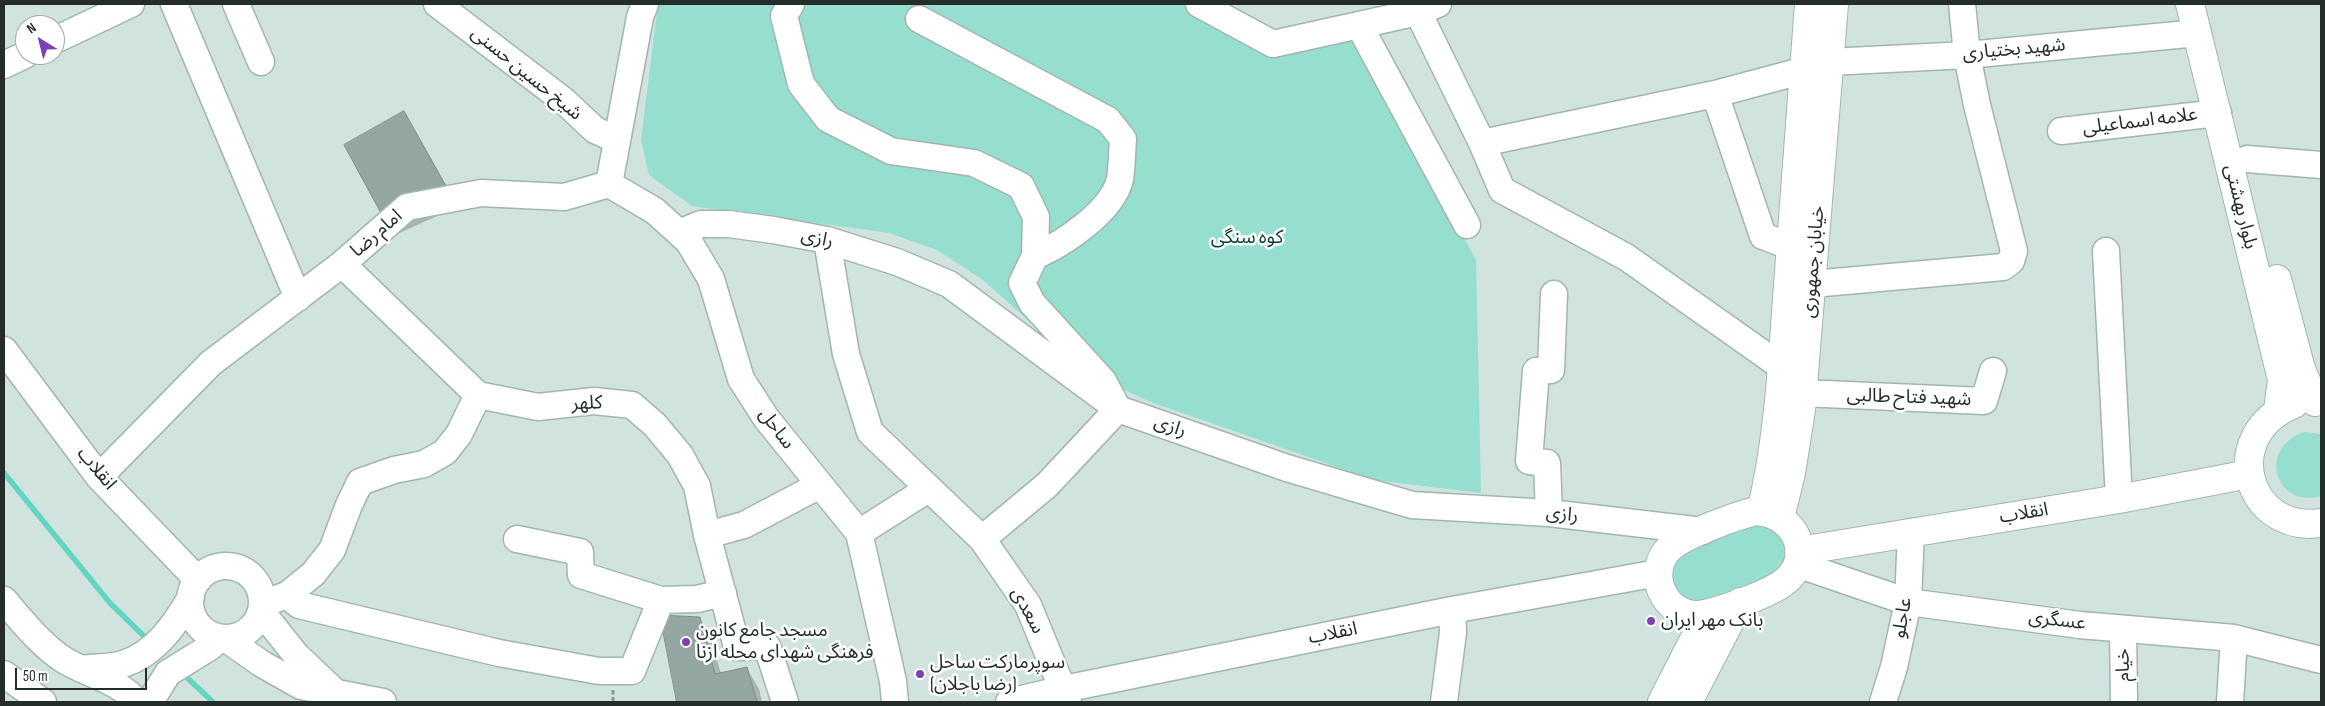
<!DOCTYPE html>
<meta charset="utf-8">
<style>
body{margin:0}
#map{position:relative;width:2325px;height:706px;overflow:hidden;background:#d0e3de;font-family:"Sofia Sans Condensed",sans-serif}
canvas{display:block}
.frame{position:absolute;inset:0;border:5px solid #252d2b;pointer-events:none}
.north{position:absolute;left:15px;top:15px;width:50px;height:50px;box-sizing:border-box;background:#fff;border:1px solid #a8abaa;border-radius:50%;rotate:324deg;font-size:14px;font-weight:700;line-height:20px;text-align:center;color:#252d2b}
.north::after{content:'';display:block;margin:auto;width:18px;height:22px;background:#7c3fb5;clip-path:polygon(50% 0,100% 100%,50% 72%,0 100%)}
.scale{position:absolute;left:15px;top:668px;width:132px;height:22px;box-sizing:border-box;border:2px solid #252d2b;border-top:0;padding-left:6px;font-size:15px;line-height:18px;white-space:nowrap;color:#252d2b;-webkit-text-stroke:4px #fff;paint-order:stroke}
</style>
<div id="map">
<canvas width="2325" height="706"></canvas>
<div class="frame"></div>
<div class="north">N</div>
<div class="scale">50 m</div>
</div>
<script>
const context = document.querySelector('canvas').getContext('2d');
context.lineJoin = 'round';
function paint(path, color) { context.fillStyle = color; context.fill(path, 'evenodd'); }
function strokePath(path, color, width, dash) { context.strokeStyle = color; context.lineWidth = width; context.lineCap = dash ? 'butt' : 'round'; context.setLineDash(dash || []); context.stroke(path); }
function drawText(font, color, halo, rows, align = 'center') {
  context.font = font + ' "Sofia Sans Condensed","Noto Sans Arabic",sans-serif'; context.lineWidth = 5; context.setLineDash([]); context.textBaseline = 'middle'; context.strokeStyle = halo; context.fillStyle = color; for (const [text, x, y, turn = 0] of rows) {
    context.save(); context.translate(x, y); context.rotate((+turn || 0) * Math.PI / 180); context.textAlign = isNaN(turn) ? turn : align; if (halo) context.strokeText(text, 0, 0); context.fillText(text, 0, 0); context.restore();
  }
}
paint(new Path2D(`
 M658,4H1181L1275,53L1354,37L1476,260L1481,493L1374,480L1148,401L1085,371L983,280L937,250L889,233L692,206L649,175L641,140Z
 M2304,432L2321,434V496C2275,509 2257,448 2304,432Z
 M1748,523L1773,524L1790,553L1778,575L1709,604L1677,598L1669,566L1673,558Z`), '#96decd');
paint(new Path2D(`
 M403,112L457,207L395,235Z
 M662,616L699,618L711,639L721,674L747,669L759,689L762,702H678Z`), '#0003');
strokePath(new Path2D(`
 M4,473L110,603L150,642
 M182,673L213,702`), '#62d6be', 5.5);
const building = new Path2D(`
 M404,111L446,186L382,215L344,145Z
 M660,615L700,617L715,674L747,667L757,702H677Z`);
paint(building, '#94a6a1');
strokePath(building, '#7d8f8a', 1);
const minor = new Path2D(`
 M174,4L298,298
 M236,4L261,62
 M437,4L563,100L595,130L617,140
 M791,4L784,16L801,84L828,119L891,151L974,163L1021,186L1036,217L1035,256L1022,283L1032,303L1103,381L1118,409L1047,485L982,539L870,432L846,354L827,240
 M1199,4L1273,44L1418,12L1438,4
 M1418,12L1482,143L1502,190L1626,257L1782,367
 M919,19L1108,120L1123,139C1122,152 1122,166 1120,179C1113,211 1063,244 1035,256
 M1359,25L1467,225
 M55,40L131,4
 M1829,62L1967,55L2198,33
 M4,65L25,55
 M1715,94L1763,236L1792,247
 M2061,131L2218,113
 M1482,143L1715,94L1805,70
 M2247,159L2321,165
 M609,184L655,211L689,242L711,279L741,379L766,418L859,533L893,681L895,702
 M679,233L701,224H729L773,230L827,240L897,262L949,284L1118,409L1287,468L1412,505L1549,513L1703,531
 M2106,251L2119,499
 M342,264L478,395
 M1812,284L2003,267L2011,261L2014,251L1977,105L1967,55L1962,4
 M4,350L99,477L198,580
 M1802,393L1984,401L1993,371
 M478,395L538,407L594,401L632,405L655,425L680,455L697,486L707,535L737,647L767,646L785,702
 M99,477L211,363L342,264L407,207L481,193L564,197L609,184L640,17L645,4
 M1549,513L1547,463L1529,461L1536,371L1551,370L1554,294
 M859,533L928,489
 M707,535L744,525L820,485
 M517,539L580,552L581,575L661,600L697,599L723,593
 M982,539L1028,605L1068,702
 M1797,564L1908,602L2080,625L2234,638L2321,660
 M190 602a36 36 0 1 1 72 0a36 36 0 1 1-72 0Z
 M287,595L299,605L499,653L599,671H632L661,600
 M4,600C21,620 42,646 64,660C87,674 120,681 137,702
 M262,604L287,595L313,574L332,550L349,505L360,482L394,470L424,464L445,452L459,434L478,395
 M261,611L296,655L334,691
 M2123,629L2124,702
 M225,638L262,664L301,686L383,702
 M81,669C95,667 110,668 123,664C155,654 175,625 191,597
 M4,674L43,702
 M150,702L168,673L210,647L220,638
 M1009,702L1064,689L1452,610L1658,573
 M1444,702L1453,632L1452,610
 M1883,702L1894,667L1908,602L1911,532
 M2230,702L2234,638`);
const major = new Path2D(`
 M2190,4L2282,380L2278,410
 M2277,279L2301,369L2315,402
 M2294,404C2218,434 2246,534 2321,523
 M1756,511C1795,513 1817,558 1783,583C1768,594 1724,610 1705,614C1670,622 1645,580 1666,552C1678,536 1736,516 1756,511Z
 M1761,512C1778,442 1782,370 1787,298C1795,200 1802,102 1809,4
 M1780,518L1791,473L1801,410L1834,4
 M1799,551L2119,499L2249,474
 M1662,702L1707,614
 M1688,702L1740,602`);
strokePath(minor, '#a3b5b0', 29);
strokePath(major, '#a3b5b0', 30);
strokePath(new Path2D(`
 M613,702V690`), '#8c9b97', 3, [5, 2.5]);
strokePath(minor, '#fff', 26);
strokePath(major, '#fff', 28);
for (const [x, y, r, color] of [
 [1651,621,5,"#7c3fb5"],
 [686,642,5,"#7c3fb5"],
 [920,674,5,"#7c3fb5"]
]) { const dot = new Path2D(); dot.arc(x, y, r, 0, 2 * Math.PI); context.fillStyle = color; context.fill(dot); strokePath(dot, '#fff', 2); }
drawText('19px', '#252d2b', '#fff', [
 ["شهید بختیاری",2014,50,-5],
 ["شیخ حسین حسنی",526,74,39],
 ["علامه اسماعیلی",2140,122,-7],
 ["بلوار بهشتی",2240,207,76],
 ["امام رضا",377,234,-41],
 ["رازی",817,239,13],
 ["خیابان جمهوری",1814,262,-85],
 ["شهید فتاح طالبی",1909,398,2],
 ["کلهر",587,404,-2],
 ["رازی",1170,427,19],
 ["ساحل",776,429,53],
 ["انقلاب",96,469,50],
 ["انقلاب",2024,514,-9],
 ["رازی",1562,515,6],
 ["سعدی",1027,611,62],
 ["عاجلو",1903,618,-80],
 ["عسگری",2057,621,7],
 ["انقلاب",1333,634,-11],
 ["خیام",2124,665,-91]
]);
drawText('19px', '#073e34', '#fff', [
 ["کوه سنگی",1247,238]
]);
drawText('19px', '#252d2b', '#fff', [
 ["بانک مهر ایران",1661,621],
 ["مسجد جامع کانون",696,631],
 ["فرهنگی شهدای محله ازنا",696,653],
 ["سوپرمارکت ساحل",930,663],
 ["(رضا باجلان)",930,685]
], 'left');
</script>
